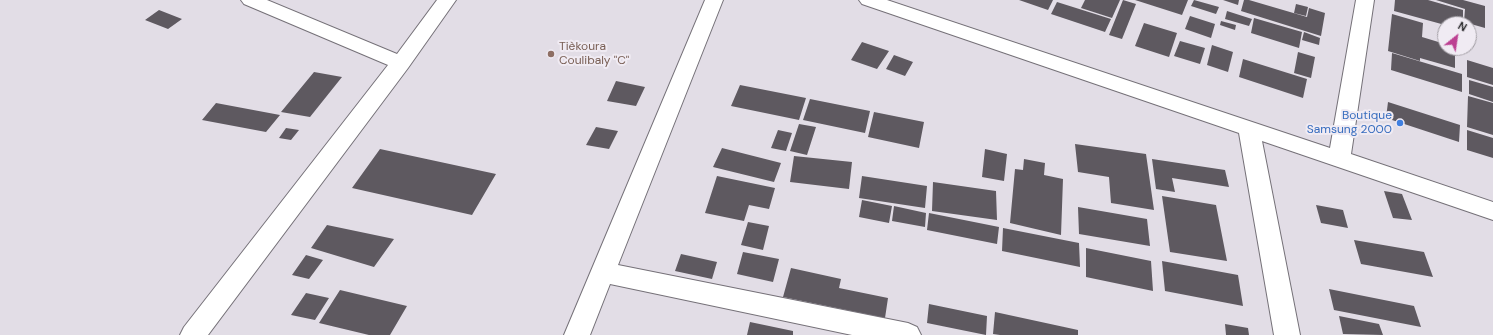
<!DOCTYPE html>
<meta charset="utf-8">
<style>
body{margin:0}
#map{position:relative;width:1493px;height:335px;overflow:hidden;background:#e2dde6;font-family:"DM Sans",sans-serif}
canvas{display:block}
.north{position:absolute;left:1437px;top:16px;width:40px;height:40px;box-sizing:border-box;background:#f0ebf3;border:1px solid #a19da3;border-radius:50%;rotate:30deg;font-size:11px;font-weight:700;line-height:16px;text-align:center;color:#2a292c}
.north::after{content:'';display:block;margin:auto;width:14px;height:18px;background:#bc4092;clip-path:polygon(50% 0,100% 100%,50% 72%,0 100%)}
</style>
<div id="map">
<canvas width="1493" height="335"></canvas>
<div class="north">N</div>
</div>
<script>
const context = document.querySelector('canvas').getContext('2d');
context.lineJoin = 'round';
function paint(path, color) { context.fillStyle = color; context.fill(path, 'evenodd'); }
function strokePath(path, color, width, dash) { context.strokeStyle = color; context.lineWidth = width; context.lineCap = dash ? 'butt' : 'round'; context.setLineDash(dash || []); context.stroke(path); }
function drawText(font, color, halo, rows, align = 'center') {
  context.font = font + ' "DM Sans",sans-serif'; context.lineWidth = 4; context.setLineDash([]); context.textBaseline = 'middle'; context.strokeStyle = halo; context.fillStyle = color; for (const [text, x, y, turn = 0] of rows) {
    context.save(); context.translate(x, y); context.rotate((+turn || 0) * Math.PI / 180); context.textAlign = isNaN(turn) ? turn : align; if (halo) context.strokeText(text, 0, 0); context.fillText(text, 0, 0); context.restore();
  }
}
paint(new Path2D(`
 M1019,0H1053L1048,10Z
 M1085,0H1120L1112,18L1081,8Z
 M1123,0L1136,4L1122,39L1109,35Z
 M1135,0H1188L1182,15Z
 M1194,0L1219,7L1216,14L1191,6Z
 M1223,0H1239L1238,5Z
 M1244,0H1249L1307,17L1309,8L1325,13L1321,36L1241,11Z
 M1395,0H1428L1463,10V24L1445,25L1394,11Z
 M1436,0H1463L1485,6V28L1464,22L1465,9Z
 M1057,2L1111,19L1105,32L1051,14Z
 M1296,4L1308,7L1306,16L1294,13Z
 M159,10L182,19L168,29L145,20Z
 M1227,11L1252,19L1249,26L1225,19Z
 M1392,14L1423,23L1422,37L1445,44V48H1455V68L1420,58V61L1388,51Z
 M1190,16L1215,24L1211,38L1185,29Z
 M1254,18L1302,32L1299,48L1251,33Z
 M1221,21L1236,25L1235,30L1220,25Z
 M1144,23L1177,33L1169,57L1135,46Z
 M1304,32L1320,38L1319,45L1302,40Z
 M1180,41L1205,48L1200,64L1174,56Z
 M862,42L889,51L877,69L851,60Z
 M1212,45L1233,52L1228,72L1207,65Z
 M1298,52L1315,57L1311,78L1294,73Z
 M1392,53L1462,74V92L1391,70Z
 M894,55L913,62L905,76L886,69Z
 M1243,59L1307,79L1303,98L1239,77Z
 M1467,60L1493,68V85L1467,77Z
 M314,72L342,77L310,117L281,112Z
 M1469,80L1493,87V102L1469,94Z
 M616,81L645,87L636,106L607,101Z
 M740,85L806,98L799,120L731,106Z
 M1468,96L1493,103V135L1467,127Z
 M810,99L870,111L865,133L803,120Z
 M1388,102L1460,125L1459,142L1386,118Z
 M216,103L280,115L266,132L202,120Z
 M874,112L924,122L919,148L868,137Z
 M799,124L816,127L807,155L790,151Z
 M596,127L618,131L609,149L586,145Z
 M286,128L299,130L291,140L279,138Z
 M778,130L792,133L786,151L771,148Z
 M1467,130L1493,138V158L1467,150Z
 M1075,144L1146,154L1154,210L1111,203L1109,177L1078,172Z
 M722,148L781,163L774,182L713,167Z
 M380,149L496,174L472,215L352,188Z
 M985,149L1007,154L1004,181L982,177Z
 M794,156L852,162L849,189L790,182Z
 M1024,159L1045,163L1044,175L1063,179L1061,235L1010,223L1015,169L1023,170Z
 M1152,159L1225,170L1229,187L1172,178L1175,192L1156,189Z
 M717,176L775,188L769,209L749,205L744,221L705,213Z
 M862,176L927,186L925,208L859,198Z
 M933,182L996,191L997,220L932,211Z
 M1384,191L1402,194L1412,220L1393,218Z
 M1162,196L1216,205L1227,261L1170,252Z
 M862,200L892,206L889,223L859,217Z
 M1316,205L1343,210L1348,228L1321,223Z
 M894,206L926,213L925,227L892,221Z
 M1078,207L1147,219L1150,246L1079,234Z
 M929,213L999,227L997,244L927,230Z
 M748,222L769,226L763,250L741,245Z
 M327,225L394,239L374,267L311,248Z
 M1003,228L1079,243L1080,267L1002,251Z
 M1354,240L1424,252L1433,277L1361,264Z
 M1086,248L1151,261L1153,291L1086,277Z
 M743,252L779,259L773,282L737,274Z
 M681,254L717,262L712,279L675,271Z
 M306,255L323,260L309,279L292,275Z
 M1162,261L1238,275L1243,306L1165,291Z
 M791,268L841,279L839,288L888,298L885,318L783,297Z
 M1329,289L1414,306L1421,327L1334,310Z
 M340,290L407,306L390,335H369L319,323Z
 M306,293L329,298L315,320L291,315Z
 M929,304L987,316L986,335L927,323Z
 M995,312L1078,330V335H1000L993,334Z
 M1339,316L1379,324L1383,335L1343,334Z
 M750,322L793,331V335H747Z
 M1225,324L1248,328L1249,335H1226Z`), '#5e5960');
const minor = new Path2D(`
 M241,0H267L397,54L437,0H456L408,68L208,335H180L184,327L388,65L244,4Z
 M705,0H723L618,265L908,323L917,327L921,335H852L610,284L590,335H564Z
 M859,0H887L1330,148L1356,0H1374L1351,154L1493,202V220L1262,141L1300,335H1274L1239,133L862,4Z`);
strokePath(minor, '#757178', 2);
paint(minor, '#fff');
for (const [x, y, r, color] of [
 [551,54,4,"#8d6e63"],
 [1400,123,4,"#3f7fe0"]
]) { const dot = new Path2D(); dot.arc(x, y, r, 0, 2 * Math.PI); context.fillStyle = color; context.fill(dot); strokePath(dot, '#f0ebf3', 1.5); }
drawText('12px', '#785e54', '#f0ebf3', [
 ["Tièkoura",559,47],
 ["Coulibaly \"C\"",559,61]
], 'left');
drawText('12px', '#366cbe', '#f0ebf3', [
 ["Boutique",1392,116],
 ["Samsung 2000",1392,130]
], 'right');
</script>
